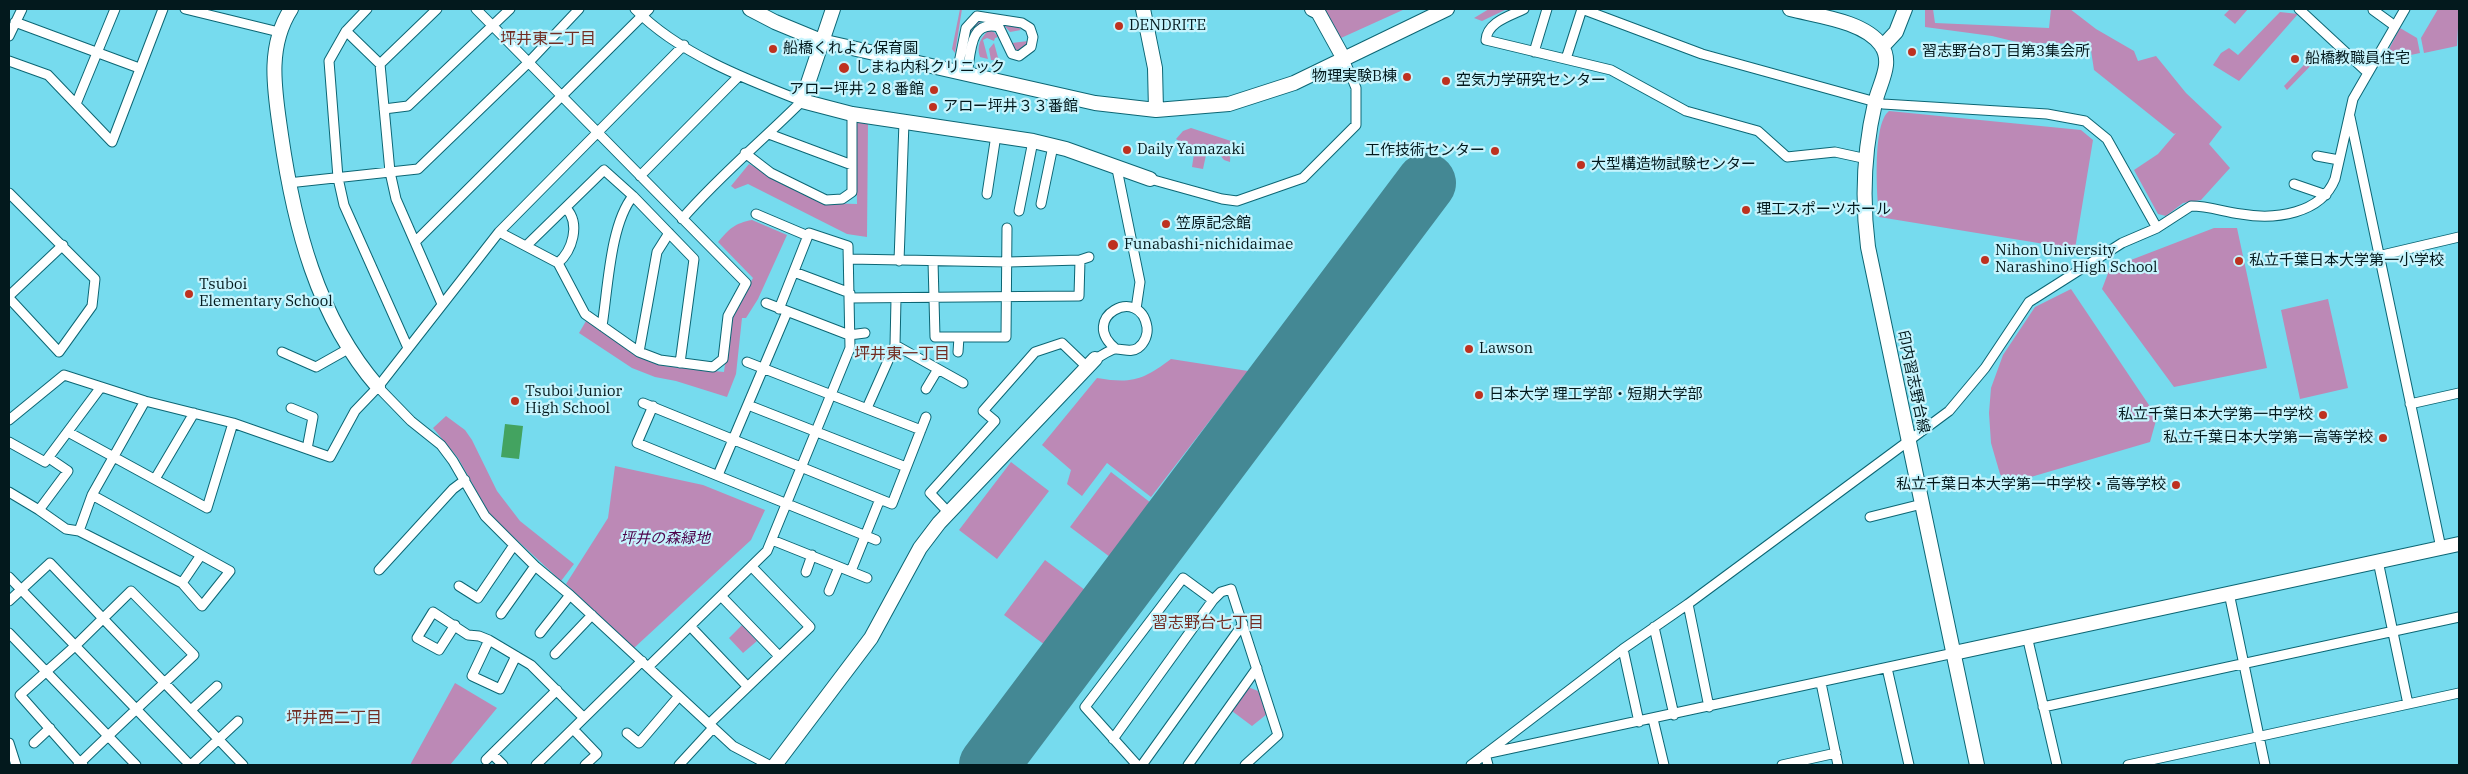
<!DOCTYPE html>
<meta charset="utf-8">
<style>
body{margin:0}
#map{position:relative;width:2468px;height:774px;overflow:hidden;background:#76dbee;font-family:"IBM Plex Serif",serif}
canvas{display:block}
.frame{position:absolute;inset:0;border:10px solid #03191d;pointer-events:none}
</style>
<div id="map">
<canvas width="2468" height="774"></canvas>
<div class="frame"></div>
</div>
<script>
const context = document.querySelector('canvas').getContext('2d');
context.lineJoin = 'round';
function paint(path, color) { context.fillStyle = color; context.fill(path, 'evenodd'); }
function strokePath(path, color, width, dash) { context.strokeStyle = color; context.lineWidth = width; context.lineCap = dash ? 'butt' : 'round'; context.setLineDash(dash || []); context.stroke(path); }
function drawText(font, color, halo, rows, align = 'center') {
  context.font = font + ' "IBM Plex Serif","Noto Sans JP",serif'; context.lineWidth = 4.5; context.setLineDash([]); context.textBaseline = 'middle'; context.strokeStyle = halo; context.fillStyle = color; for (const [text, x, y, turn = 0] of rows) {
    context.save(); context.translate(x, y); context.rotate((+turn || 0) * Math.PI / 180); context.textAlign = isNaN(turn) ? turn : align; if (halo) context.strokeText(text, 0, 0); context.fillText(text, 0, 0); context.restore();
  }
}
paint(new Path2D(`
 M960,9H962L955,53L952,49Z
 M1323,9H1405L1341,38Z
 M1489,9H1507L1482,21L1474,18Z
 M1925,9H1933L1935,23L2049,28L2051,9H2070L2096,29L2134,51L2138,61L2156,56L2186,93L2222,127L2209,144L2230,168L2201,200L2183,203L2166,216L2158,214L2134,170L2158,154L2176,133L2174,134L2094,70L2090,44L2021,43L1992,36L1925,27Z
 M2230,9H2248L2235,24L2224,15Z
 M2438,9H2459L2457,46L2424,53L2421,38Z
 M2280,12L2298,14L2239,81L2213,65L2221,53L2229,48L2238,55Z
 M985,18C996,20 1016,21 1021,30L1010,32L1001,22L982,21L972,30L966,54L963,53C964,39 969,22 985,18Z
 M2400,28L2417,38L2420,53L2392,59L2389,56L2391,53L2388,51Z
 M989,30L994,32L998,37L995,38L994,41L987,38L983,40L988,59L980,57C976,46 981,37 989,30Z
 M1028,41L1027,46L1020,51L1014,50L1012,43Z
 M994,43L999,61L991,60L989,49Z
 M2318,50L2322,54L2287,90L2284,86Z
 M1889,111L2081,130L2093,140L2075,249L1879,217C1877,196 1872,124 1889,111Z
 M856,120L868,122L867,237L847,234L748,184L735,189L731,186L749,164L824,203L857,204Z
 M1191,128L1231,141L1230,162L1224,160L1220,155H1206L1203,169L1192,167L1195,147L1182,143L1176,139L1183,131Z
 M752,220L787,235L758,299L746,318H742L736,374L727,397L676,381L655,377L632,368L579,333L586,321L638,356L664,366L724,372L731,316L753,278L718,242C729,229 735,223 752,220Z
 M2214,228H2237L2267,368L2174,387L2102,289L2110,268Z
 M2071,289L2157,417L2150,442L2007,484L2000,474L1991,443L1989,413L1991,388L2003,355L2035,307Z
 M2328,299L2348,388L2300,399L2281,310Z
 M1171,359L1248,371L1151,497L1107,463L1082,496L1067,484L1071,470L1042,445L1097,378C1132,384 1143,380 1171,359Z
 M446,416L465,430L472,440L497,491L520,521L574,564L561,581L490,515L458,458L433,428Z
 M1011,462L1049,491L997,559L959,530Z
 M615,466L703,485L765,510L751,540L634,648L566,584L608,518Z
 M1111,472L1151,503L1110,557L1070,527Z
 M1045,560L1085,590L1045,645L1004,615Z
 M742,625L757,641L743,653L729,638Z
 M455,683L497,708L450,765H410Z
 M1248,687L1258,691L1267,714L1252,726L1232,711Z`), '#bc89b6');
paint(new Path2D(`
 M505,424L523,426L519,459L501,457Z`), '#43a360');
strokePath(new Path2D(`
 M989,765L1426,183`), '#448894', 60);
const street = new Path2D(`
 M185,9L279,32
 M367,9L346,31L329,61L338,178L344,205L408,348
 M476,9L746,283L728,316L723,359L713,367L660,360L639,352L585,314L558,263L499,232
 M635,9C678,53 745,79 802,101C762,141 719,176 682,219
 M1524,9C1510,16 1487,22 1486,40L1611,70L1686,111L1758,131L1787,157L1835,152L1867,159
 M1582,9L1702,54L1883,104L2047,114L2085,121L2107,139L2157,228
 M2299,9L2368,73
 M2373,10L2395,26
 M15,22L139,68
 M346,31L380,64L390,172L396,199L442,304
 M9,36L22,9
 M1534,52L1547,9
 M1566,59L1582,9
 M9,61L48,75L112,142L163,9
 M380,64L437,9
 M957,73L966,28L977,16L1022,23L1030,28L1033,37L1031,47L1019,56L1012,54L999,27C969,19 971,53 967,75
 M76,104L115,9
 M384,109L408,106L510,9
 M2350,117L2441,548
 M769,134L852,165
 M745,153L771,173L826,200L842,199L852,192V114
 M2317,156L2339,160
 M1117,169L1140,282L1136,309
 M640,176L739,76
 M1150,179L1222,199L1237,201L1303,178L1356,125V88L1344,59
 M288,183L418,169L529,62L579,9
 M2294,184L2326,195
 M9,193L95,279L92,306L59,352L9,298
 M987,194L996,135
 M1041,204L1053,146
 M1019,211L1033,141
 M756,214L808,236
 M416,241L649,9
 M526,246L604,170L633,196L694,259L680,363
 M2378,256L2459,237
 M849,259L1008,262L1080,260L1089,257
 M899,261L904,122
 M933,261L935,337H1006L1007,228
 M558,263C572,251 581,224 566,208
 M794,272L850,293
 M9,296L63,245
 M849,298L1079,296L1080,260
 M766,303L849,335L865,333
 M602,326C608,289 610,224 633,196
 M895,345L963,383
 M282,352L316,367L348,349
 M639,352L657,252L669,233
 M958,352L959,337
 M1095,359C1100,357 1110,349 1116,349C1124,349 1131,353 1138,348C1145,343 1148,334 1147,327C1140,284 1077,318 1116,349
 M747,362L921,430
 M378,387L411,421L441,445L453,461L485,516L535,566L570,595L733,746L769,765
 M926,389L938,369
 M643,403L892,504L926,417
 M2410,404L2459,393
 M748,405L906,467
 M653,406L637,443L876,540
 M291,408L313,417L307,449
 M867,408L895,345L896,299
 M9,420L64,375L145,401L233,423L330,457L355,411L378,387L499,232L684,45
 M68,432L207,508L233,423
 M9,442L45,462L101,387
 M718,475L787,312
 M155,479L194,413
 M9,492L39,510L68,471L49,458
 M92,495L145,401
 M39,510L66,529L79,531L182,583L201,555L92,495L79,531
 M949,513L930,493L995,421L983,411L1035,352L1062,343L1087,367
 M1870,517L1922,504
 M772,540L867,578
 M2378,561L2408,704
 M379,570L453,489L465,480
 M851,571L880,499
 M806,572L812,555
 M9,577L190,765
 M182,583L202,606L230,571L201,555
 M459,586L478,598L514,545
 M829,591L839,567
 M2229,593L2265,765
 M721,596L779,656
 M9,601L50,563L243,765
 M1688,604L1709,707
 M501,614L535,566
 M455,625L439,650L417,638L433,612L468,635L479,636L489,640L531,665L584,718
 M690,626L747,686
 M1654,627L1674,715
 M9,633L136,765
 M540,633L570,595
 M2027,636L2057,765
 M489,640L472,676L500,689L516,656
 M1623,649L1639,722
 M555,654L592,615
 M648,667L767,551L850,348L848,246L809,233L779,309
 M1887,668L1909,765
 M1821,683L1838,765
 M2043,707L2459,617
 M191,710L217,686
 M1653,719L1664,765
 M709,724L810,627L752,567
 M573,729L597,754L585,765
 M627,733L639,743L679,696
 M1113,739L1213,600L1221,592L1231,589L1278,735L1245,765
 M9,743L16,765
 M34,743L50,728
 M492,754L503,765
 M486,760L557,690
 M78,765L80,763C118,726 156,691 194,655L131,591L75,646L20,695L80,763L83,765
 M191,765L238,721
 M536,765L642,661
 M679,765L713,728
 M1137,765L1085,707L1183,578L1213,600
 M1142,765L1243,624
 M1188,765L1257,668
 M1471,765L1623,649L1688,604L1949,411L1985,368L2029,302L2122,243L2157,228L2191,206C2209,206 2224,212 2241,214C2275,220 2321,214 2335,179L2353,99L2405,9
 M1488,765L1485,754L1954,653
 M1782,765L1836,753
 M2128,765L2459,693`);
const secondary = new Path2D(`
 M291,9C266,48 275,92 281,135C294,225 317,317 378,387
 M750,9L775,22L821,41L1095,103L1156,110L1229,104L1294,83L1447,9
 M833,9L802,101L852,114L1033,141L1066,149L1150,179
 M1143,9L1155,68L1156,110
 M1312,9L1318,12L1344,59
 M1790,9C1817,16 1864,21 1881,45C1894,63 1879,84 1875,103C1864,150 1862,200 1868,247L1977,765
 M1882,47L1896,32L1905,9
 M1954,653L2459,544
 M775,765L871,638L920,548L939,523L1095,359`);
strokePath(street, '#0c6674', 11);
strokePath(secondary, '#0c6674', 16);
strokePath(street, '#fff', 9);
strokePath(secondary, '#fff', 14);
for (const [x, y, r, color] of [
 [1119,26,5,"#be311f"],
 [773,49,5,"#be311f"],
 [1912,52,5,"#be311f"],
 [2295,59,5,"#be311f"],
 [844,68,6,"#be311f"],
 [1407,77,5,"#be311f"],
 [1446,81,5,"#be311f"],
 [934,90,5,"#be311f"],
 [933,107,5,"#be311f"],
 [1127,150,5,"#be311f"],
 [1495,151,5,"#be311f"],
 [1581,165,5,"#be311f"],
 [1746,210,5,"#be311f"],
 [1166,224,5,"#be311f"],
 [1113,245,6,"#be311f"],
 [1985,260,5,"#be311f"],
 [2239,261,5,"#be311f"],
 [189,294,5,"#be311f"],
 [1469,349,5,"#be311f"],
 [1479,395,5,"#be311f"],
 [515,401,5,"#be311f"],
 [2323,415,5,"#be311f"],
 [2383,438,5,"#be311f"],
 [2176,485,5,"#be311f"]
]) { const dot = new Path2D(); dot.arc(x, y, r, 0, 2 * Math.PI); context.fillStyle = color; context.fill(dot); strokePath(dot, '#c6f4fd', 2); }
drawText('15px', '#03191d', '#c6f4fd', [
 ["DENDRITE",1129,26],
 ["船橋くれよん保育園",783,49],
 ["習志野台8丁目第3集会所",1922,52],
 ["船橋教職員住宅",2305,59],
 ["しまね内科クリニック",855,68],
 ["物理実験B棟",1397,77,"right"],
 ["空気力学研究センター",1456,81],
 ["アロー坪井２８番館",924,90,"right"],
 ["アロー坪井３３番館",943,107],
 ["Daily Yamazaki",1137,150],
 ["工作技術センター",1485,151,"right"],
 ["大型構造物試験センター",1591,165],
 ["理工スポーツホール",1756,210],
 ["笠原記念館",1176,224],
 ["Funabashi-nichidaimae",1124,245],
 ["Nihon University",1995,251],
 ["Narashino High School",1995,268],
 ["私立千葉日本大学第一小学校",2249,261],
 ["Tsuboi",199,285],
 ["Elementary School",199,302],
 ["Lawson",1479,349],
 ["Tsuboi Junior",525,392],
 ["High School",525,409],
 ["日本大学 理工学部・短期大学部",1489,395],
 ["私立千葉日本大学第一中学校",2313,415,"right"],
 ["私立千葉日本大学第一高等学校",2373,438,"right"],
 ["私立千葉日本大学第一中学校・高等学校",2166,485,"right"]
], 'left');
drawText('15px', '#03191d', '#c6f4fd', [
 ["印内習志野台線",1913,382,78]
]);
drawText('italic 15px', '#4c0049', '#c6f4fd', [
 ["坪井の森緑地",665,539]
]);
drawText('16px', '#722d23', '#c6f4fd', [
 ["坪井東二丁目",548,39],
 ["坪井東一丁目",902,354],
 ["習志野台七丁目",1208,623],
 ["坪井西二丁目",334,718]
]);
</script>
